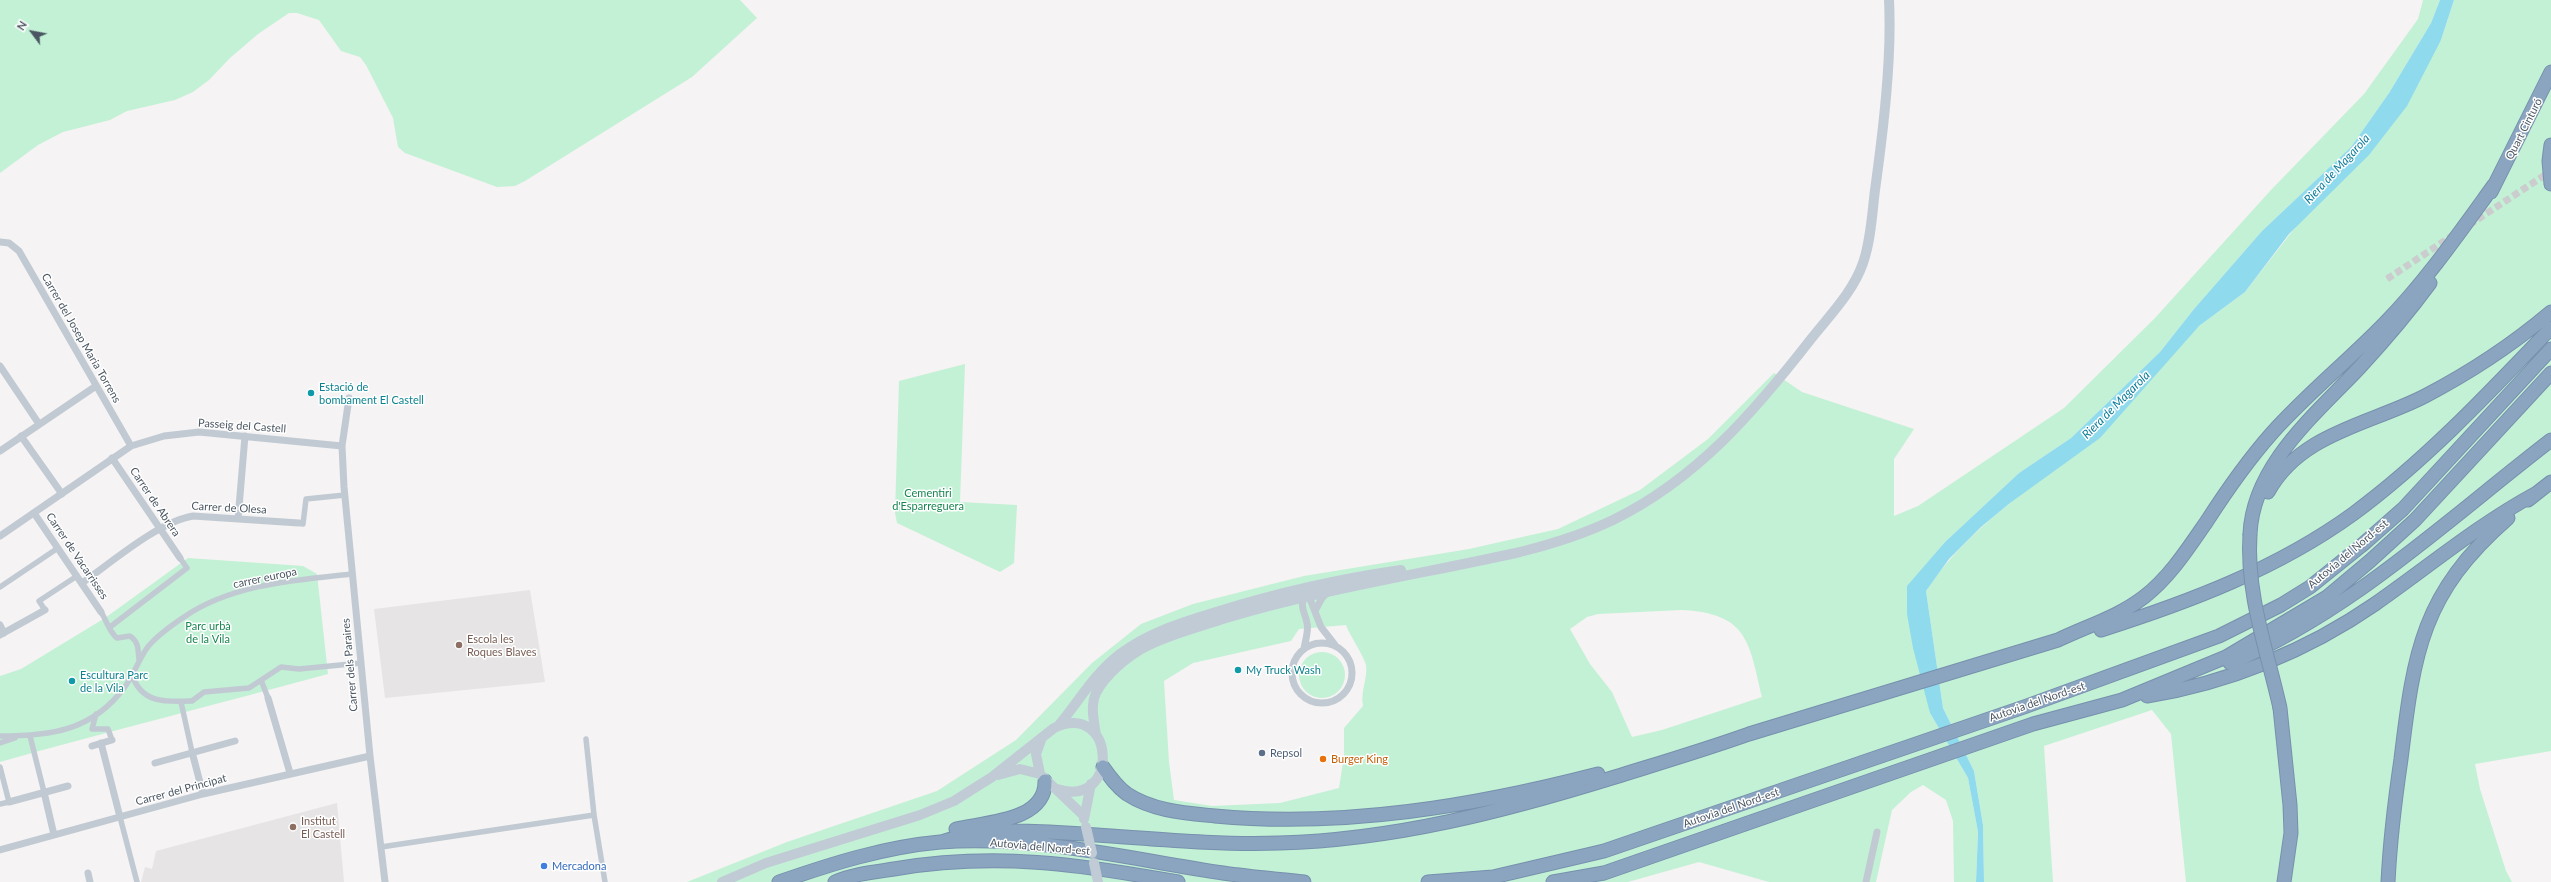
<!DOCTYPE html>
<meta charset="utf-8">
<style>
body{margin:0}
#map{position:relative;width:2551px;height:882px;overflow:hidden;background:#f5f3f3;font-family:Lato,sans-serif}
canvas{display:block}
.north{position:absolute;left:12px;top:12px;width:40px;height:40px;-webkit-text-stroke:3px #fff;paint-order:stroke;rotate:302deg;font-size:11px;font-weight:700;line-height:16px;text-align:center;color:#4a5661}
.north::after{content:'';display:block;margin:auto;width:14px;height:18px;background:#4a5661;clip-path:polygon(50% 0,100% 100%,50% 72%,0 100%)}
</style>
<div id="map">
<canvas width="2551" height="882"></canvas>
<div class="north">N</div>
</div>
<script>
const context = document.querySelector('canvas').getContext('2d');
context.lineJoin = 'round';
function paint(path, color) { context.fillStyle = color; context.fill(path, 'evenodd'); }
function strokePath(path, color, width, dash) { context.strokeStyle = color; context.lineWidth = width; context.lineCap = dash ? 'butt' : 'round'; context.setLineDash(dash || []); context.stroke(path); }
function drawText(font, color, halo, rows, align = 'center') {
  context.font = font + ' Lato,sans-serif'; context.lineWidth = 3; context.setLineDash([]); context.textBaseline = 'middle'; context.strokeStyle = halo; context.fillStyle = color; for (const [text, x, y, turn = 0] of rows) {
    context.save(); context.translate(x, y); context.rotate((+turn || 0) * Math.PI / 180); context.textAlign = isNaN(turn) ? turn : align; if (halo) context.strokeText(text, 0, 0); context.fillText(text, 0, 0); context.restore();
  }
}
paint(new Path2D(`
 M530,590L545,682L385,698L374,609Z
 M337,803L344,882H141L145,867L152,869L156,851Z`), '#e6e4e5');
paint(new Path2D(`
 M0,0H740L757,18L692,77L525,181L515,186L497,187L405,153L398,147L393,118L366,65L360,57L341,51L319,20L297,13H289L258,34L230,58L209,80L193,92L175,100L127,111L110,120L63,132L38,145L0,173Z
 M2423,0H2440L2431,23L2389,93L2351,147L2262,231L2194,309L2160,352L2071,438L2019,473L1945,542L1908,586L1930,713L1968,778L1978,832L1976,882H1954L1953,821L1946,800L1923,785L1911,792L1892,810L1876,882H1769L1699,862L1628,882H687L787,842L937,791L1016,740L1092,663L1141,624L1193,604L1304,576L1469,549L1558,529L1640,490L1708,439L1774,373L1802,392L1914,429L1894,459V516L1918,506L2064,408L2155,318L2271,190L2364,94L2418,19ZM1681,610C1748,613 1749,642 1762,697L1662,730L1632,737L1612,692L1590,664L1570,629L1587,617L1598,614ZM1346,625C1350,636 1364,656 1366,665C1368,679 1360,691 1363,706L1344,728V756L1339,788L1280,803L1212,806L1174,800L1169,762L1164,681L1193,663L1291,641L1299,629Z
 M2454,0H2551V751L2475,764L2480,789L2506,871L2512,882H2186L2171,734L2152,710L2044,746L2053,882H1984L1983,825L1974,771L1943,708L1926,591C1951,554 1976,531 2010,503L2199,326L2245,292L2441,40Z
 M965,364L960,502L1017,505L1014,563L1000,572L897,523L895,513L899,381Z
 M188,558L303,566L317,574L328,674C219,704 109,731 0,762V676L21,669L105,618Z
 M1299 675a23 23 0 1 1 46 0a23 23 0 1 1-46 0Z`), '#c3f1d5');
paint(new Path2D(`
 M2440,0H2454L2441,40L2407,106L2369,155L2289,234L2245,292L2199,326L2100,438L2010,503L1981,527L1949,559L1926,591L1943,708L1974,771L1983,825L1984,882H1976L1978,832L1968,778L1930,713L1913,648L1907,614V586L1945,542L2019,473L2071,438L2160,352L2194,309L2262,231L2351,147L2389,93L2431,23Z`), '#90daee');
strokePath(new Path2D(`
 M2469,225L2551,171
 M2387,279L2452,236`), '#caccce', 7, [7, 3.5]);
const motorway = new Path2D(`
 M2551,145L2549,161L2551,184
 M2491,192L2551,72
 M2268,492C2300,433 2371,424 2425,396C2471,372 2512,345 2551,312
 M2528,500L2551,482
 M2250,534C2253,465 2316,414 2360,367C2385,340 2408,313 2430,283
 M2101,630C2189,602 2277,569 2353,514C2426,460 2488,394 2551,328
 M2230,663C2352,611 2447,520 2551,440
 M2147,696C2228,683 2307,651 2375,604C2428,567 2478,525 2535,494
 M2280,708L2290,805L2291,833L2284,882
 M1103,767C1110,777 1117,787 1127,794C1153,811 1185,813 1215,816C1344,828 1474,806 1598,774
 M956,829C987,822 1046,821 1045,781
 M941,842C991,825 1045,832 1097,835C1157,839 1218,845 1279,843C1394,840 1505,811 1615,777C1660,763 1704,750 1749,734L2058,640C2087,626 2118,617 2144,597C2170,577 2189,547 2207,521C2227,490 2248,460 2272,433C2307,394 2348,361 2385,323C2426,281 2460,232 2494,185
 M779,882C831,864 884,847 940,842C1036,835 1129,859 1223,873C1249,877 1277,879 1304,882
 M835,882C853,874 874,872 894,869C995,852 1079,864 1178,882
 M1428,882L1493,877L1604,851L2024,707L2219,636L2281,605L2310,587L2361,546L2403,509L2551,349
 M1553,882L1604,873L2033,724L2122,700L2226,657L2327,597L2370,561L2415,520L2551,373
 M2388,882C2390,841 2395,800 2401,759C2414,651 2422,593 2508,518`);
strokePath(motorway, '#7690ad', 15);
strokePath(new Path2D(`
 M299,523L303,524L306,499L345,495
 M0,587L58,548
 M45,610L39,601L77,576
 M101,612C107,621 109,632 117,638L130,636C139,642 138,650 139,660
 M110,627L187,568L180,558
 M132,675C142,704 166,702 192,701L204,692L249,688L281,667L299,669L361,663
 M261,680L268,698
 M181,702L192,752
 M96,714L92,729H108L112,740
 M0,736C50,736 92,731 124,688C133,676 138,661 147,648C156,636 171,626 184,617C232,584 296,580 352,574
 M30,736L44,792
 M586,739L594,815
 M0,743L15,738
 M0,767L9,802L0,804
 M120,817L137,882
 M381,847L594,815L605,882`), '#c1cad2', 5.5);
strokePath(new Path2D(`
 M0,242L9,243L19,251L131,446
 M0,366L39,424
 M21,436L62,494
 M342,446L344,487L370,756L385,882
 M0,451L96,386
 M112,458L180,558
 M34,513L101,612
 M238,519L245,436
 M0,536L131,446L164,436L199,432L342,446L349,398
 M82,583C112,562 158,522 193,516L299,523
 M1305,596L1310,599L1321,627L1335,645
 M1316,609L1322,598L1328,592
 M0,625L4,633
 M0,635L45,610
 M1292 673a30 30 0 1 1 60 0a30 30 0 1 1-60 0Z
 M1304,649C1305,641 1309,631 1307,623C1305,612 1299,607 1305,595
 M268,698L290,773
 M101,743L120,817
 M92,746L112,740
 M192,752L203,794
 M155,763L235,741
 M44,792L54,835
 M9,802L68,786
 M0,850L203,794L370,756
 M88,873L90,882
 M1866,882L1877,832`), '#c1cad2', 7);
strokePath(new Path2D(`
 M1059,725C1079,701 1094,674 1120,654C1149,632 1181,623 1216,612C1277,593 1338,579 1401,570
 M1096,735C1094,721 1090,706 1096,693C1106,674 1127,657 1145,647C1170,634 1199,627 1226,618C1323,589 1422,574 1520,552C1552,544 1584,534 1613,520C1697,479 1755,411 1811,339C1830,315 1853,292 1863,263C1871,240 1872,214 1875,190C1883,132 1892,59 1889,0
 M1041,740L1036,754L1040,774L1084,816
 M998,775L1020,769L1040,774
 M1084,819L1091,784
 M722,882L766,863L920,815L954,801L992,777L1054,728C1116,699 1121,810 1057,789`), '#c1cbd6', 10);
strokePath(motorway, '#8ba5c1', 13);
const motorwayBridge = new Path2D(`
 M2250,534C2246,594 2267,650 2280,708`);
strokePath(motorwayBridge, '#7690ad', 15, []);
strokePath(new Path2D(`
 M1086,827L1092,853
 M1094,863L1098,882`), '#c1cbd6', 10);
strokePath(motorwayBridge, '#8ba5c1', 13);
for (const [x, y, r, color] of [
 [311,393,4,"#0f9aa8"],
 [459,645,4,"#8d6e63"],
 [1238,670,4,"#0f9aa8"],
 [72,681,4,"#0f9aa8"],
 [1262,753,4,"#5c6f8a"],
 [1323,759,4,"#e8710a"],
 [293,827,4,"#8d6e63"],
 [544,866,4,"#3f7fe0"]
]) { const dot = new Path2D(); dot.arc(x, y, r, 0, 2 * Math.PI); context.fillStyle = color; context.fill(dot); strokePath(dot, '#fff', 1.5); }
drawText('11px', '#4a5661', '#fff', [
 ["Quart Cinturó",2524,129,-63],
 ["Carrer del Josep Maria Torrens",81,338,60],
 ["Passeig del Castell",242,426,4],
 ["Carrer de Abrera",155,502,56],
 ["Carrer de Olesa",229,508,3],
 ["Autovia del Nord-est",2348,554,-40],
 ["Carrer de Vacarrisses",77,556,56],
 ["carrer europa",265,578,-12],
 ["Carrer dels Paraires",350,665,-95],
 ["Autovia del Nord-est",2037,702,-19],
 ["Carrer del Principat",181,790,-15],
 ["Autovia del Nord-est",1731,808,-19],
 ["Autovia del Nord-est",1040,847,5]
]);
drawText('11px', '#0d838f', '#fff', [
 ["Estació de",319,387],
 ["bombament El Castell",319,400],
 ["My Truck Wash",1246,670],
 ["Escultura Parc",80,675],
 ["de la Vila",80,688]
], 'left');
drawText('11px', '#17864f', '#fff', [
 ["Cementiri",928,493],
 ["d'Esparreguera",928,506],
 ["Parc urbà",208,626],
 ["de la Vila",208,639]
]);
drawText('11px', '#785e54', '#fff', [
 ["Escola les",467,639],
 ["Roques Blaves",467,652],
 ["Institut",301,821],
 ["El Castell",301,834]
], 'left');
drawText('11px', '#4e5e75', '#fff', [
 ["Repsol",1270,753]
], 'left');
drawText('11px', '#c56008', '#fff', [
 ["Burger King",1331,759]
], 'left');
drawText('11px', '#366cbe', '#fff', [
 ["Mercadona",552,866]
], 'left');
drawText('italic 12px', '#0c7c9b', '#fff', [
 ["Riera de Magarola",2337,169,-47],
 ["Riera de Magarola",2116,405,-45]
]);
</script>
